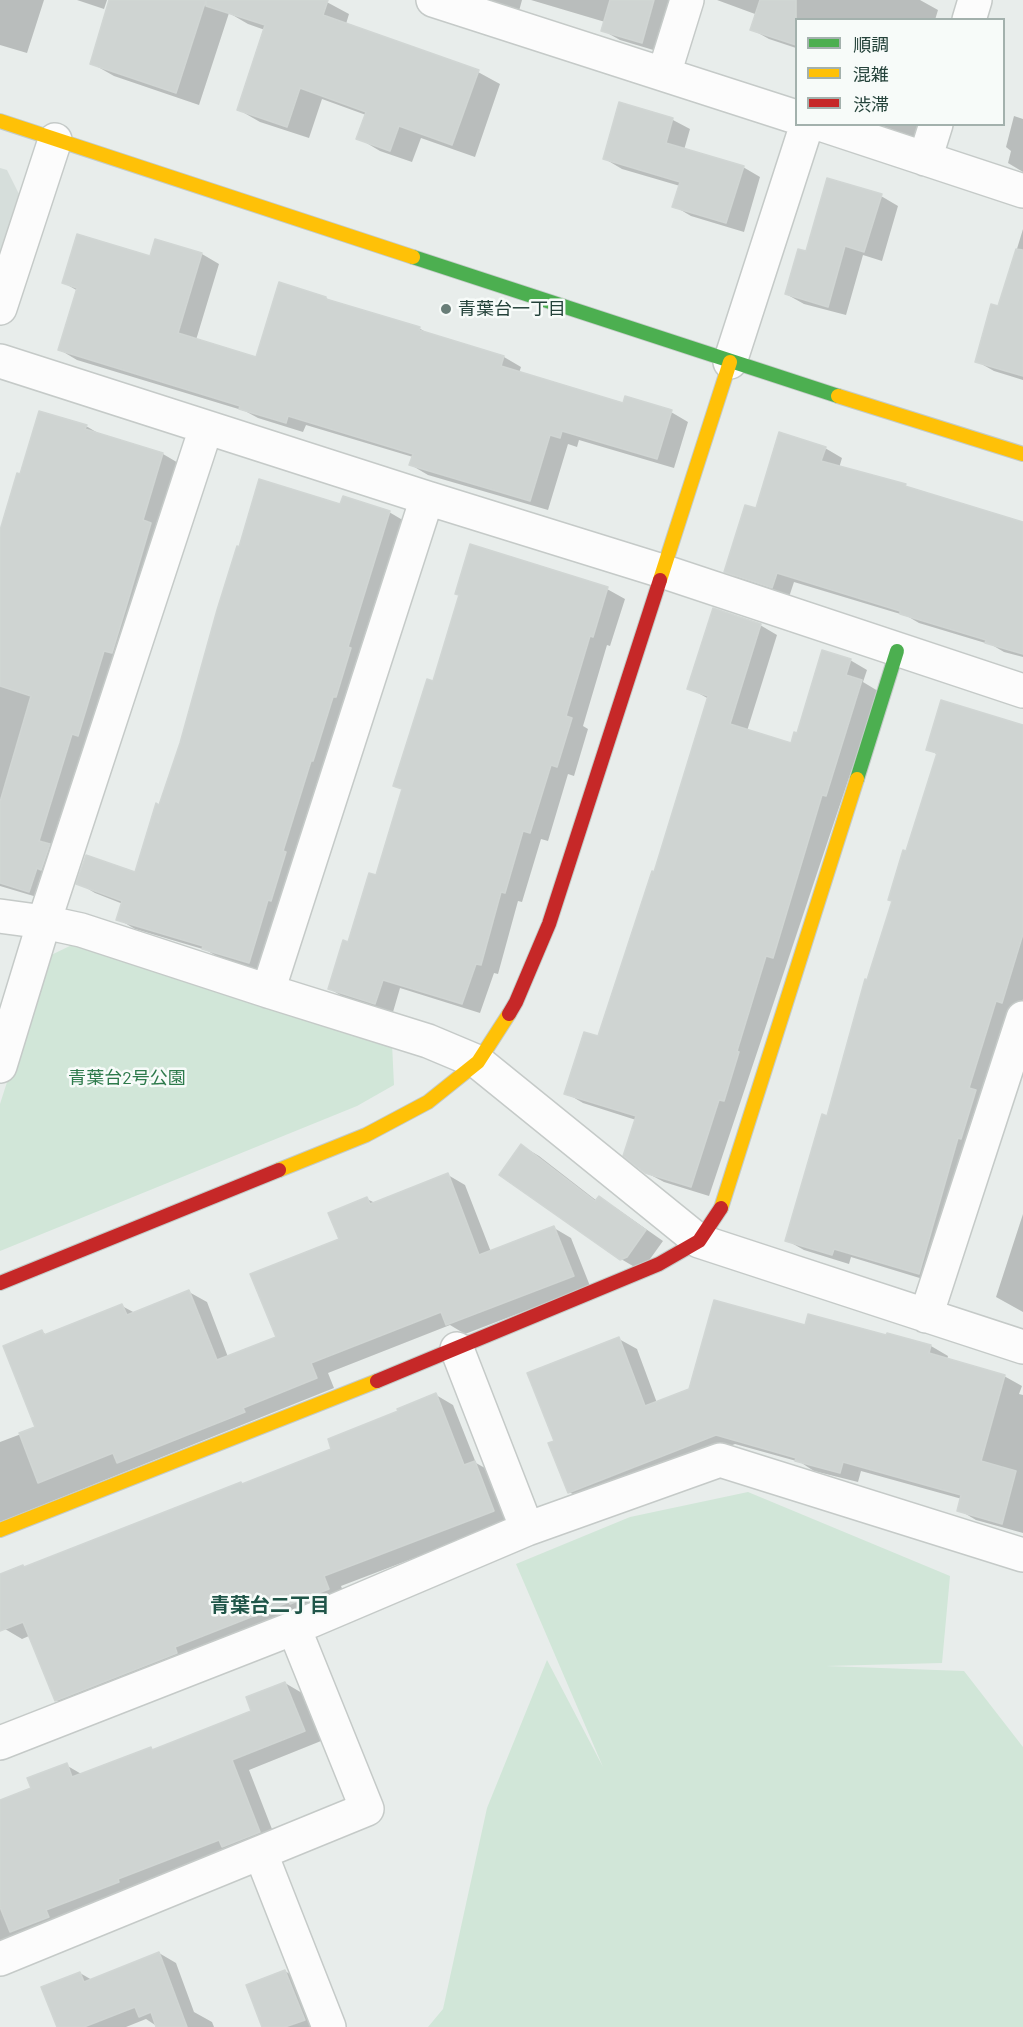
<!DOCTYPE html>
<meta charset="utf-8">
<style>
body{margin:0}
#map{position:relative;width:1023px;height:2027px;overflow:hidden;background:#e8edeb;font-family:Barlow,"Noto Sans JP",sans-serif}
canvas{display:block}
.legend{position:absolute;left:795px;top:18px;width:210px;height:108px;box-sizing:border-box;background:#f7fbf9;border:2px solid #a3b1ad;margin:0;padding:8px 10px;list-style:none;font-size:18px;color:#24423a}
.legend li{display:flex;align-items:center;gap:12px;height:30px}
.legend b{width:30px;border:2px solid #a3b1ad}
</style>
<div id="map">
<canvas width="1023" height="2027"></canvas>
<ul class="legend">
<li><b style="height:8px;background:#4caf50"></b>順調</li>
<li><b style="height:8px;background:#ffc107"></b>混雑</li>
<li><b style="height:8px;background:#c62828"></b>渋滞</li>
</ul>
</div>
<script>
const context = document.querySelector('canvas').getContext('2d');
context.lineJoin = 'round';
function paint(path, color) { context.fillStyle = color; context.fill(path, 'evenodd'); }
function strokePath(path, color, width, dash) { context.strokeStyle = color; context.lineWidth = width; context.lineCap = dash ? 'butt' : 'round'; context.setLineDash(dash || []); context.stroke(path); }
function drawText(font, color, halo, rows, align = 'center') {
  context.font = font + ' Barlow,"Noto Sans JP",sans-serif'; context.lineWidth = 5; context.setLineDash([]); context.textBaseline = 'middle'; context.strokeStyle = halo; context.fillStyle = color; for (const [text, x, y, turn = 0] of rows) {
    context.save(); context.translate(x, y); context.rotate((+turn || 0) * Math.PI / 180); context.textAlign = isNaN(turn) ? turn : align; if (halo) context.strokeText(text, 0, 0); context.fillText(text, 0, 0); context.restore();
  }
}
paint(new Path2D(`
 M0,168L7,170L19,194L0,255Z`), '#d6dedb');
paint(new Path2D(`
 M76,943L392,1044L394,1085L357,1106L0,1251V1104L47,957Z
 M748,1492L950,1576L942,1663L826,1666L964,1671L1023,1747V2027H428L443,2009L487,1808L547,1660L603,1767L516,1564L630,1517Z`), '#d1e6d8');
paint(new Path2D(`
 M0,0H44L27,53L0,45Z
 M77,0H107L104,9Z
 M110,0H323L349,14L346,24L478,72L500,84L475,157L421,138L412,162L380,151L358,138L366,115L322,99L309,138L260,122L239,110L265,30L248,24L229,13L199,105L114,76L91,63Z
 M484,0H522L519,11Z
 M531,0H675L660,52L620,40L602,30L605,22Z
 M717,0H920L938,10L935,20H796V48L769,39L751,29L755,14Z
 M620,104L673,120L690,129L684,150L743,167L760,177L744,232L691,216L674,206L680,186L622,169L605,159Z
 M1014,116L1023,119V172L1008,163L1011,151L1006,147Z
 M877,124H928L922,141Z
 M881,196L898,206L882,261L863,255L846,315L804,304L786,294L807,253Z
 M1023,229V380L994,371L976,361L999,308Z
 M156,241L202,254L219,264L196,340L257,359L326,298L333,302L419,328L432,336L504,357L521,367L519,373L624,405L671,412L688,422L674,468L579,440L577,447L568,444L548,510L428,475L411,465L413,457L306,425L303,432L258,418L245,411L77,360L60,350L78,291L64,283L151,258Z
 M86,426L103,436L163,454L180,464L47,900L0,886V540L21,476Z
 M825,448L842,458L839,468L905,485L913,490L1023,524V657L1004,652L992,645L919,623L907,616L794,582L789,597L743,581L726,571L757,510Z
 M341,505L389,512L406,522L266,972L220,958L206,950L135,929L118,919L123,904L95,893L78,883L136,874L160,806Z
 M607,589L625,599L610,646L607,645L583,726L588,729L574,776L568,774L548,841L541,839L522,902L518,901L498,974L494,973L480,1013L400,988L393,1012L347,999L330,989L377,877L404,790L395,785L434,683Z
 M760,625L777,635L747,731L792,745L850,660L867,670L863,682L878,691L709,1196L664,1182L645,1172L636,1120L583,1103L566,1093L599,1038L655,874L709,699L689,688Z
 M1023,727V999L936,1283L851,1257L849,1264L804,1250L786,1240L828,1118L938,755L928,749Z
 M522,1146L539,1156L597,1201L599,1198L616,1208L663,1241L645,1266L638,1269L621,1259Z
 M448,1175L465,1185L491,1252L554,1228L571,1238L590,1286L465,1334L450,1325L328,1373L334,1388L0,1522V1442L37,1428L42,1332L47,1335L122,1306L135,1313L189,1292L207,1302L228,1357L278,1338L367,1199L375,1203Z
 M1023,1214V1312L996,1297Z
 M806,1327L931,1346L948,1356L947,1360L1004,1376L1022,1386L1019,1394L1023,1395V1533L976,1520L959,1510L962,1499L861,1471L858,1482L814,1471L800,1462L735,1444L587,1502L569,1492L556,1442L619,1339L637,1349L657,1403L691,1390Z
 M436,1395L453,1405L476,1463L492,1472L511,1521L341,1586L346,1599L73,1710L56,1700L29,1636L22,1639L5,1629L0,1617V1575L23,1566L25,1568L333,1450L400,1412Z
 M285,1683L302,1693L321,1741L249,1770L277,1842L0,1952V1802L33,1789L66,1765L83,1775L151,1748L154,1750L253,1712Z
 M159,1953L176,1963L194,2012L212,2022L214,2027H158L146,2019L126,2027H59L80,1973L92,1980Z
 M285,1971L302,1982L320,2027H264Z`), '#0003');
const building = new Path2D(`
 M109,0H206L176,93L90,64Z
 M206,0H328L323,15L479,70L452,145L399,126L390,151L356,139L366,112L300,88L287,127L237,110L265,25L206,6Z
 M610,0H654L642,43L601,31Z
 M760,0H796V45L750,30Z
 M619,102L673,118L666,143L744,166L726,223L672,207L680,182L603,159Z
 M827,178L882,194L864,252L845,246L828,307L785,294L798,249L806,251Z
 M77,234L150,256L155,239L202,253L178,333L256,357L279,282L326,297V299L420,327L419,330L504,356L501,366L623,403L625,396L672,410L657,459L562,431L560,438L550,435L530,501L409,465L413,454L288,416L286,423L239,409L240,406L58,350L77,288L62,283Z
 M1016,249L1023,250V376L975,362L991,304L998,306Z
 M39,411L87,425L85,429L163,453L143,520L151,523L127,604L112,653L104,651L78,736L72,734L39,841L50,844L41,870L37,868L29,892L0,883V802L31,696L0,686V530L17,473L20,474Z
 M779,432L826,447L821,461L906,484L905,486L1023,522V654L985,643L986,640L900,614V611L777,573L772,588L724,572L745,505L756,508Z
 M259,479L340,504L343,496L390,511L348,647L351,648L336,697H333L313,761H311L283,851L286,852L271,901L268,900L249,963L202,949L203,946L116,920L122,901L76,884L86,855L135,872L156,803L159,805L180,743L217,610L237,546L239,547Z
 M470,544L608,587L593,637L590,636L566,716L572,718L557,767L551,765L530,833L523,831L505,893L501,892L481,965L476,964L462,1004L383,980L375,1004L328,989L343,940L348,942L369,873L376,875L402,789L393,786L427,679L433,681L459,595L455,594Z
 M713,608L761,624L730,724L791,743L794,732L797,733L822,650L851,659L846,675L862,680L826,796L822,795L773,958L766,956L737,1051L739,1052L724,1101L719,1100L691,1187L645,1173L623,1156L636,1116L564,1094L584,1032L598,1036L652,871L654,872L708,696L687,689Z
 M941,700L1023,725V934L1002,1003L996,1001L969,1088L976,1090L961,1139L958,1138L919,1274L834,1249L832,1255L785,1241L822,1114L827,1116L865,979L867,980L892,901L888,900L903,850L906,851L937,753L926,750Z
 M521,1144L595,1201L599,1196L646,1230L627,1257L620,1260L499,1175Z
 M448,1173L479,1255L554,1226L574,1276L446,1325L441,1312L311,1363L317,1378L243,1408L245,1412L117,1463L113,1453L38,1483L19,1433L35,1427L3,1346L42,1330L44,1335L122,1304L127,1315L189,1290L217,1360L276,1337L250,1274L339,1239L328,1213L367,1197L370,1204Z
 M714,1300L805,1325L808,1314L886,1335L887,1333L931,1345L929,1353L1005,1375L981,1461L1016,1471L1002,1524L957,1511L961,1495L843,1462L840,1473L795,1461L796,1458L716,1435L568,1493L548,1443L554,1441L527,1373L619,1337L645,1406L689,1389Z
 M436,1393L464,1465L475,1461L494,1511L324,1576L329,1589L290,1604L289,1602L175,1647L177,1653L55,1701L23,1622L0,1631V1574L23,1565L24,1567L241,1482L242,1484L331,1449L328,1439L398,1411L397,1409Z
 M285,1682L305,1731L232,1760L260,1832L222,1847L219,1840L118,1879L119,1882L46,1910L49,1917L10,1932L0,1907V1800L31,1788L27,1778L67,1763L72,1777L151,1747L152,1750L251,1711L246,1697Z
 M159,1952L187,2027H156L151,2012L139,2017L135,2007L84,2027H57L41,1987L80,1972L84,1982Z
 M285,1970L305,2020L285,2027H262L246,1985Z`);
paint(building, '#cfd4d2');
strokePath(building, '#d1d6d4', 1.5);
const street = new Path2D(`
 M433,0L796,117
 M969,20L975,0
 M664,74L687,0
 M820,124L1023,191
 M925,159L936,124
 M0,308L55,140
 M0,361L427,498L662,571L1023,691
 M730,362L807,124
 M0,916L44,922L81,930L268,991L428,1041L478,1062L699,1241L1023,1347
 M268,991L427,498
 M0,1066L44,922L206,428
 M926,1316L1023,1018
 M457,1349L527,1529
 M0,1743L294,1628L527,1529L720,1460L1023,1555
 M261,1854L329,2027
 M0,1959L367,1809L294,1628`);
const fast = new Path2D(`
 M413,257L838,396
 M857,779L897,651`);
const slow = new Path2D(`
 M0,121L413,257
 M838,396L1023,454
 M660,580L730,362
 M279,1170L366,1135L428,1102L478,1062L509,1014
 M721,1208L857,779
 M0,1530L377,1381`);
const jam = new Path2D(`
 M509,1014L516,1002L549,924L660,580
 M0,1283L279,1170
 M377,1381L659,1264L699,1241L721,1208`);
strokePath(street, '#c5cac8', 36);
strokePath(fast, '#c3cbc8', 16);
strokePath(slow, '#c3cbc8', 16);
strokePath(jam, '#c3cbc8', 16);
strokePath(street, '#fcfcfc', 33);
strokePath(fast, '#4caf50', 14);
strokePath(slow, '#ffc107', 14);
strokePath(jam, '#c62828', 14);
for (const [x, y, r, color] of [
 [446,309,6,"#697e78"]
]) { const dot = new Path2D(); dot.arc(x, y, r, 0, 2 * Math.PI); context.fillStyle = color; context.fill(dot); strokePath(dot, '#f7fbf9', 2); }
drawText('18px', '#24423a', '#f7fbf9', [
 ["青葉台一丁目",458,309]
], 'left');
drawText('18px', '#2d7a4b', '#f7fbf9', [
 ["青葉台2号公園",127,1078]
]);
drawText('bold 20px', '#1f5548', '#f7fbf9', [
 ["青葉台二丁目",270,1605]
]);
</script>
